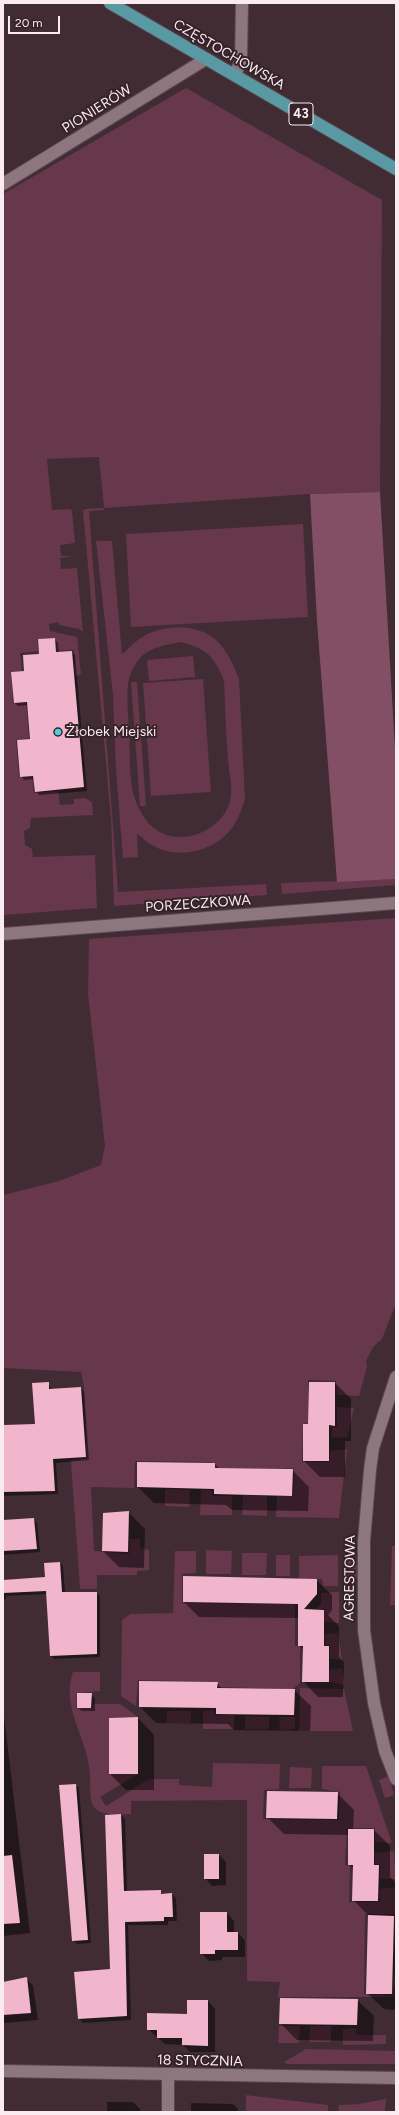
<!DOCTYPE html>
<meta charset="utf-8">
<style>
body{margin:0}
#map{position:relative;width:399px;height:2115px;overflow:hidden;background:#412c34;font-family:Figtree,sans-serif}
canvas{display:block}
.frame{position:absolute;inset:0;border:4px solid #f9ebf0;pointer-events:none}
.scale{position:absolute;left:8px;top:16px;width:52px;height:18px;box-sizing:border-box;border:2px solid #f9ebf0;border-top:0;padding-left:5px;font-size:12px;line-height:14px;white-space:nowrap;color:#f9ebf0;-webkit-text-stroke:3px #36232a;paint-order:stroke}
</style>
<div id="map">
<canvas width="399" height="2115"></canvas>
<div class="frame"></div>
<div class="scale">20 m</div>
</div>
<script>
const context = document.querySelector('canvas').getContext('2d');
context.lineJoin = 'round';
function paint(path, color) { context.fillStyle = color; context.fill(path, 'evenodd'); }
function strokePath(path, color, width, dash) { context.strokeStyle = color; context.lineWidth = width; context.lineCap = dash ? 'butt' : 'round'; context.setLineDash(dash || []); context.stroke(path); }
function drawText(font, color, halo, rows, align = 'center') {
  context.font = font + ' Figtree,sans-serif'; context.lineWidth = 4; context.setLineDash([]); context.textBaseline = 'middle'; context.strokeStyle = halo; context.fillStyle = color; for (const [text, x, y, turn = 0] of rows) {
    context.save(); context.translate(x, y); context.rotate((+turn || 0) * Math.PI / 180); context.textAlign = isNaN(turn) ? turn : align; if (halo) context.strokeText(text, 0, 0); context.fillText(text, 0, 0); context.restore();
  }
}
paint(new Path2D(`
 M186,88L382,200L380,492L310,494L104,508V510L89,511L118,892L266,884L267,895L114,906L111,818L83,511L85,509L104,508L99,457L47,459L52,510L70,509L72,511L75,543L60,545L61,556H74L60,558L61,569L77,568L83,632L79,629L59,625V622L49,624L50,631L77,637L81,674L75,676L74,650L56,651L55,638L37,639L38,651L20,653L22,671L11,672L13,703H26L29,738L16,740L19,777H32L34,793L58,791L60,805L74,804V799L85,798L92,802L93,815L31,818L30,828L24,831L25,845L32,849L33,857L95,855L97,908L3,915V194Z
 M303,524L308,617L131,627L126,534Z
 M112,541L122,654C128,650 132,644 138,640C161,623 200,622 220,644C229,655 234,666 239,679L245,799C241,812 236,825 226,835C207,853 175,859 152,845C146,842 142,837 137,834L138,857L123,858L116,770L113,695L96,541ZM179,642C204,647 215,656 224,681C225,707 226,733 228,759C229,771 232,784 231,795C227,834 170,853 146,820C140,812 136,803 133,793C129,773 130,751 129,730C128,713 126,695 129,679C130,674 134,666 137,662C146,648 163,646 179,642Z
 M193,656L195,677L149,681L147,660Z
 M203,679L211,792L151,796L143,683Z
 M131,682H137L146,806H140Z
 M396,879V885L282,894L281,883Z
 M396,918V1303L382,1339L373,1347L366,1361L367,1367L359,1396L337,1395L336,1381L308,1380L309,1423L303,1424L302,1462H329L331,1451L347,1449L339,1518L276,1517L277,1496H293L294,1468H213L212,1462L135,1461L134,1488L91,1487L94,1551L129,1554L130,1539H140V1548L149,1550V1570L137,1571V1575H97V1589H80L71,1461L87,1458L84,1387L81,1372L4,1368L3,1195L59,1181L101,1165L105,1146L88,994L89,939Z
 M337,1407L354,1408L347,1438L331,1437L332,1427H337Z
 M165,1489L190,1490L189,1507L165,1506Z
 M201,1490H212V1496H232V1515H200Z
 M243,1495L267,1496V1516L242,1515Z
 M392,1546H396V1605H390Z
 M206,1550L232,1551L231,1574H206Z
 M175,1551H196V1573L182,1574V1603L295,1604V1646H300V1683L293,1689L216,1687V1682L138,1680L136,1706L121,1696L122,1620L130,1614L173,1613Z
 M242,1553H267L266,1575H242Z
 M348,1553L357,1561L358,1579H347Z
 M276,1555H290V1576H276Z
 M338,1555V1586H323L322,1579H299V1556Z
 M339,1592V1623L324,1622V1609H315L321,1604V1593Z
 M338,1633L342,1660L330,1659V1645H325V1634Z
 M342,1668L344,1685L329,1682L330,1670Z
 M73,1672H100V1691L77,1693L76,1708H93V1704H120L138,1717L109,1718V1774H138L100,1797L106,1806L149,1779H179V1785L212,1787L213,1763L280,1764L279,1789L264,1790L263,1819L339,1820L340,1792L322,1789V1766H366L392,1843L375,1842V1828H347L345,1865L350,1866L349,1902H380V1889L396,1887V1927L395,1914H365L364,1994L392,1996L394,1974H396L393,1997H278L280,1982L247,1981V1800L131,1801V1814C121,1814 106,1816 97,1810C88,1804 91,1786 90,1776C89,1739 60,1709 73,1672Z
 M300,1688L344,1689L353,1731H299Z
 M214,1710L215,1715H234V1729H203V1711Z
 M167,1711H191V1723H167Z
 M245,1716L269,1717V1729H245Z
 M279,1717H295V1729L280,1730Z
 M290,1767L312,1768L311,1788H289Z
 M389,1776L394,1795L385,1798L379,1780Z
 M394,1851L396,1879H380V1864L375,1863V1853Z
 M279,2026H300L299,2043H278Z
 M310,2026H331V2042H309Z
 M356,2028V2035H386V2044L343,2045V2029Z
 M306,2049L396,2051V2064H287L284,2062Z
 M246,2095L328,2105V2111L338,2112L339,2105L359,2104L386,2099L385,2112H246Z`), '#67374b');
paint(new Path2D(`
 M380,492L396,766V879L337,882L317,621L310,494Z`), '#834f64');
paint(new Path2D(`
 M54,639L58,643L59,653L72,652L75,655L87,791L39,795L36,791L35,779L24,780L21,776L31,740L28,705L18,706L15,703L25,672Z
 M48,1383L52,1390L81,1388L84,1392L89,1460L56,1463L58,1494L3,1496V1414L4,1426L36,1425Z
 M335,1383L351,1399V1441H345V1477H320L304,1461L309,1425Z
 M138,1463L215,1464L220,1469L292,1470L309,1487L308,1511L232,1510L226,1505L154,1503L138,1487Z
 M128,1512L145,1529L144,1568L119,1567L103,1551Z
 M34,1519L37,1523L40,1552L3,1555V1521Z
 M60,1563L63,1566L65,1593H97L100,1596V1657L54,1659L51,1656L47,1594L6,1596V1599H3V1581L46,1578Z
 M316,1580L332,1595V1610L328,1615L339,1626V1657L344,1662L343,1697H318L303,1681L304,1650L299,1645V1618L199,1617L184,1602Z
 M217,1683L222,1689L294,1690L311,1706L310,1731L234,1730L228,1724L156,1723L140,1707Z
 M91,1694L95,1698V1711H82L78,1708Z
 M3,1708L30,1933L3,1936Z
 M138,1718L154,1735V1790H126L110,1774Z
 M75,1785L79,1788L91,1943L77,1944L73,1940Z
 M337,1793L354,1810L353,1830H374L390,1846V1877L395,1882L396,2010L384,2009L367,1993L369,1916L353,1900L354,1869L349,1864V1835L284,1834L267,1817Z
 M121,1815L125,1819L127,1892L160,1891L163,1895L172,1894L176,1898L177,1921H168V1925H128L131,2020L83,2023L79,2018L111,1970Z
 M219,1855L226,1862V1885L212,1886L205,1878Z
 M227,1913L234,1921V1933H238L245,1940V1957H222V1960L209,1961L201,1953Z
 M26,1978L33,1986L38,2020L5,2023L3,2020V1982Z
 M357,2000L374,2016L373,2041L297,2040L280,2023Z
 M208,2001L215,2009V2052H190L183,2045L165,2044L148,2029L188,2015Z
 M107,2102H133L140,2109V2112H107Z
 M191,2103L233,2104L238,2109V2112H191Z`), '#0007');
paint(new Path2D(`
 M55,638L56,652L72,651L84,787L35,792L33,776L20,777L17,740L30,739L27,702L14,703L11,672L24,671L23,655L39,654L38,639Z
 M49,1382V1389L81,1387L86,1457L53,1459L55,1491L3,1492V1425L35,1424L32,1383Z
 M309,1382H335V1426L329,1425V1461H303V1424H308Z
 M137,1462L215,1463V1468L293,1469L292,1496L214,1494V1489L137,1487Z
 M129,1511L128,1552L102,1551L103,1513Z
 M34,1518L37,1549L3,1551V1520Z
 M60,1562L62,1592H97V1654L50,1656L46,1591L3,1593V1580L45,1577L44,1563Z
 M183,1576L317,1579V1594L304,1609L324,1610V1646H329V1682H302L303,1646H298V1604L183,1602Z
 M139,1681L218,1682L217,1688L295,1689L294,1715L216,1714V1708L139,1707Z
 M77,1693H92L91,1708H77Z
 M138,1717V1774H109V1718Z
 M76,1784L88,1940L72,1941L59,1785Z
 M267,1791L338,1792L337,1819L266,1818Z
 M121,1814L124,1891L161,1890V1894L172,1893L173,1917H164V1921L125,1922L127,2016L78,2019L74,1972L110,1969L105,1815Z
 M348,1829H374V1865H379L378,1901H352L353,1865H348Z
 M204,1854H219V1879H204Z
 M12,1855L20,1923L3,1924V1856Z
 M200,1912H227V1932H238V1950H215V1954H200Z
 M368,1915L394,1916L392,1994H366Z
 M27,1977L31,2013L3,2015V1982Z
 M280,1998L358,1999L357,2025L279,2024Z
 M187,2000H208V2046L182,2045V2038H157V2030H147V2013L187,2014Z`), '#f1b5cc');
const minor = new Path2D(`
 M235,75L241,60L242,3
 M3,184L206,59
 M3,934L396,903
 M396,1377L373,1448L370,1470L364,1541V1630L374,1703L385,1751L396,1779
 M168,2075V2112`);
const secondary = new Path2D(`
 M3,2071L396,2078`);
const primary = new Path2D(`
 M110,3L396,169`);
strokePath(minor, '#59484f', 14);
strokePath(secondary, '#59484f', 14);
strokePath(primary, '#59484f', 14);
strokePath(minor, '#8d767e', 12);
strokePath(secondary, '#8d767e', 12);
strokePath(primary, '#5999a4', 12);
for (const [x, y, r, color] of [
 [58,732,4,"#52cbda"]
]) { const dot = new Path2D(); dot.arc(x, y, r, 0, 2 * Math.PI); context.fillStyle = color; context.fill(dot); strokePath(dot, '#36232a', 1.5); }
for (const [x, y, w] of [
 [301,114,24]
]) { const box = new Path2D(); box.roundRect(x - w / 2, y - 11, w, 22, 3); context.fillStyle = '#36232a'; context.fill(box); strokePath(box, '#f9ebf0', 1); }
drawText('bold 13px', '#f9ebf0', null, [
 ["43",301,114]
]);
drawText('14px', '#f9ebf0', '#36232a', [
 ["CZĘSTOCHOWSKA",229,55,30],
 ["PIONIERÓW",97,109,-32],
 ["PORZECZKOWA",198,904,-4],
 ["AGRESTOWA",350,1578,-89],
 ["18 STYCZNIA",200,2061,1]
]);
drawText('14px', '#f9ebf0', '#36232a', [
 ["Żłobek Miejski",66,732]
], 'left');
</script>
